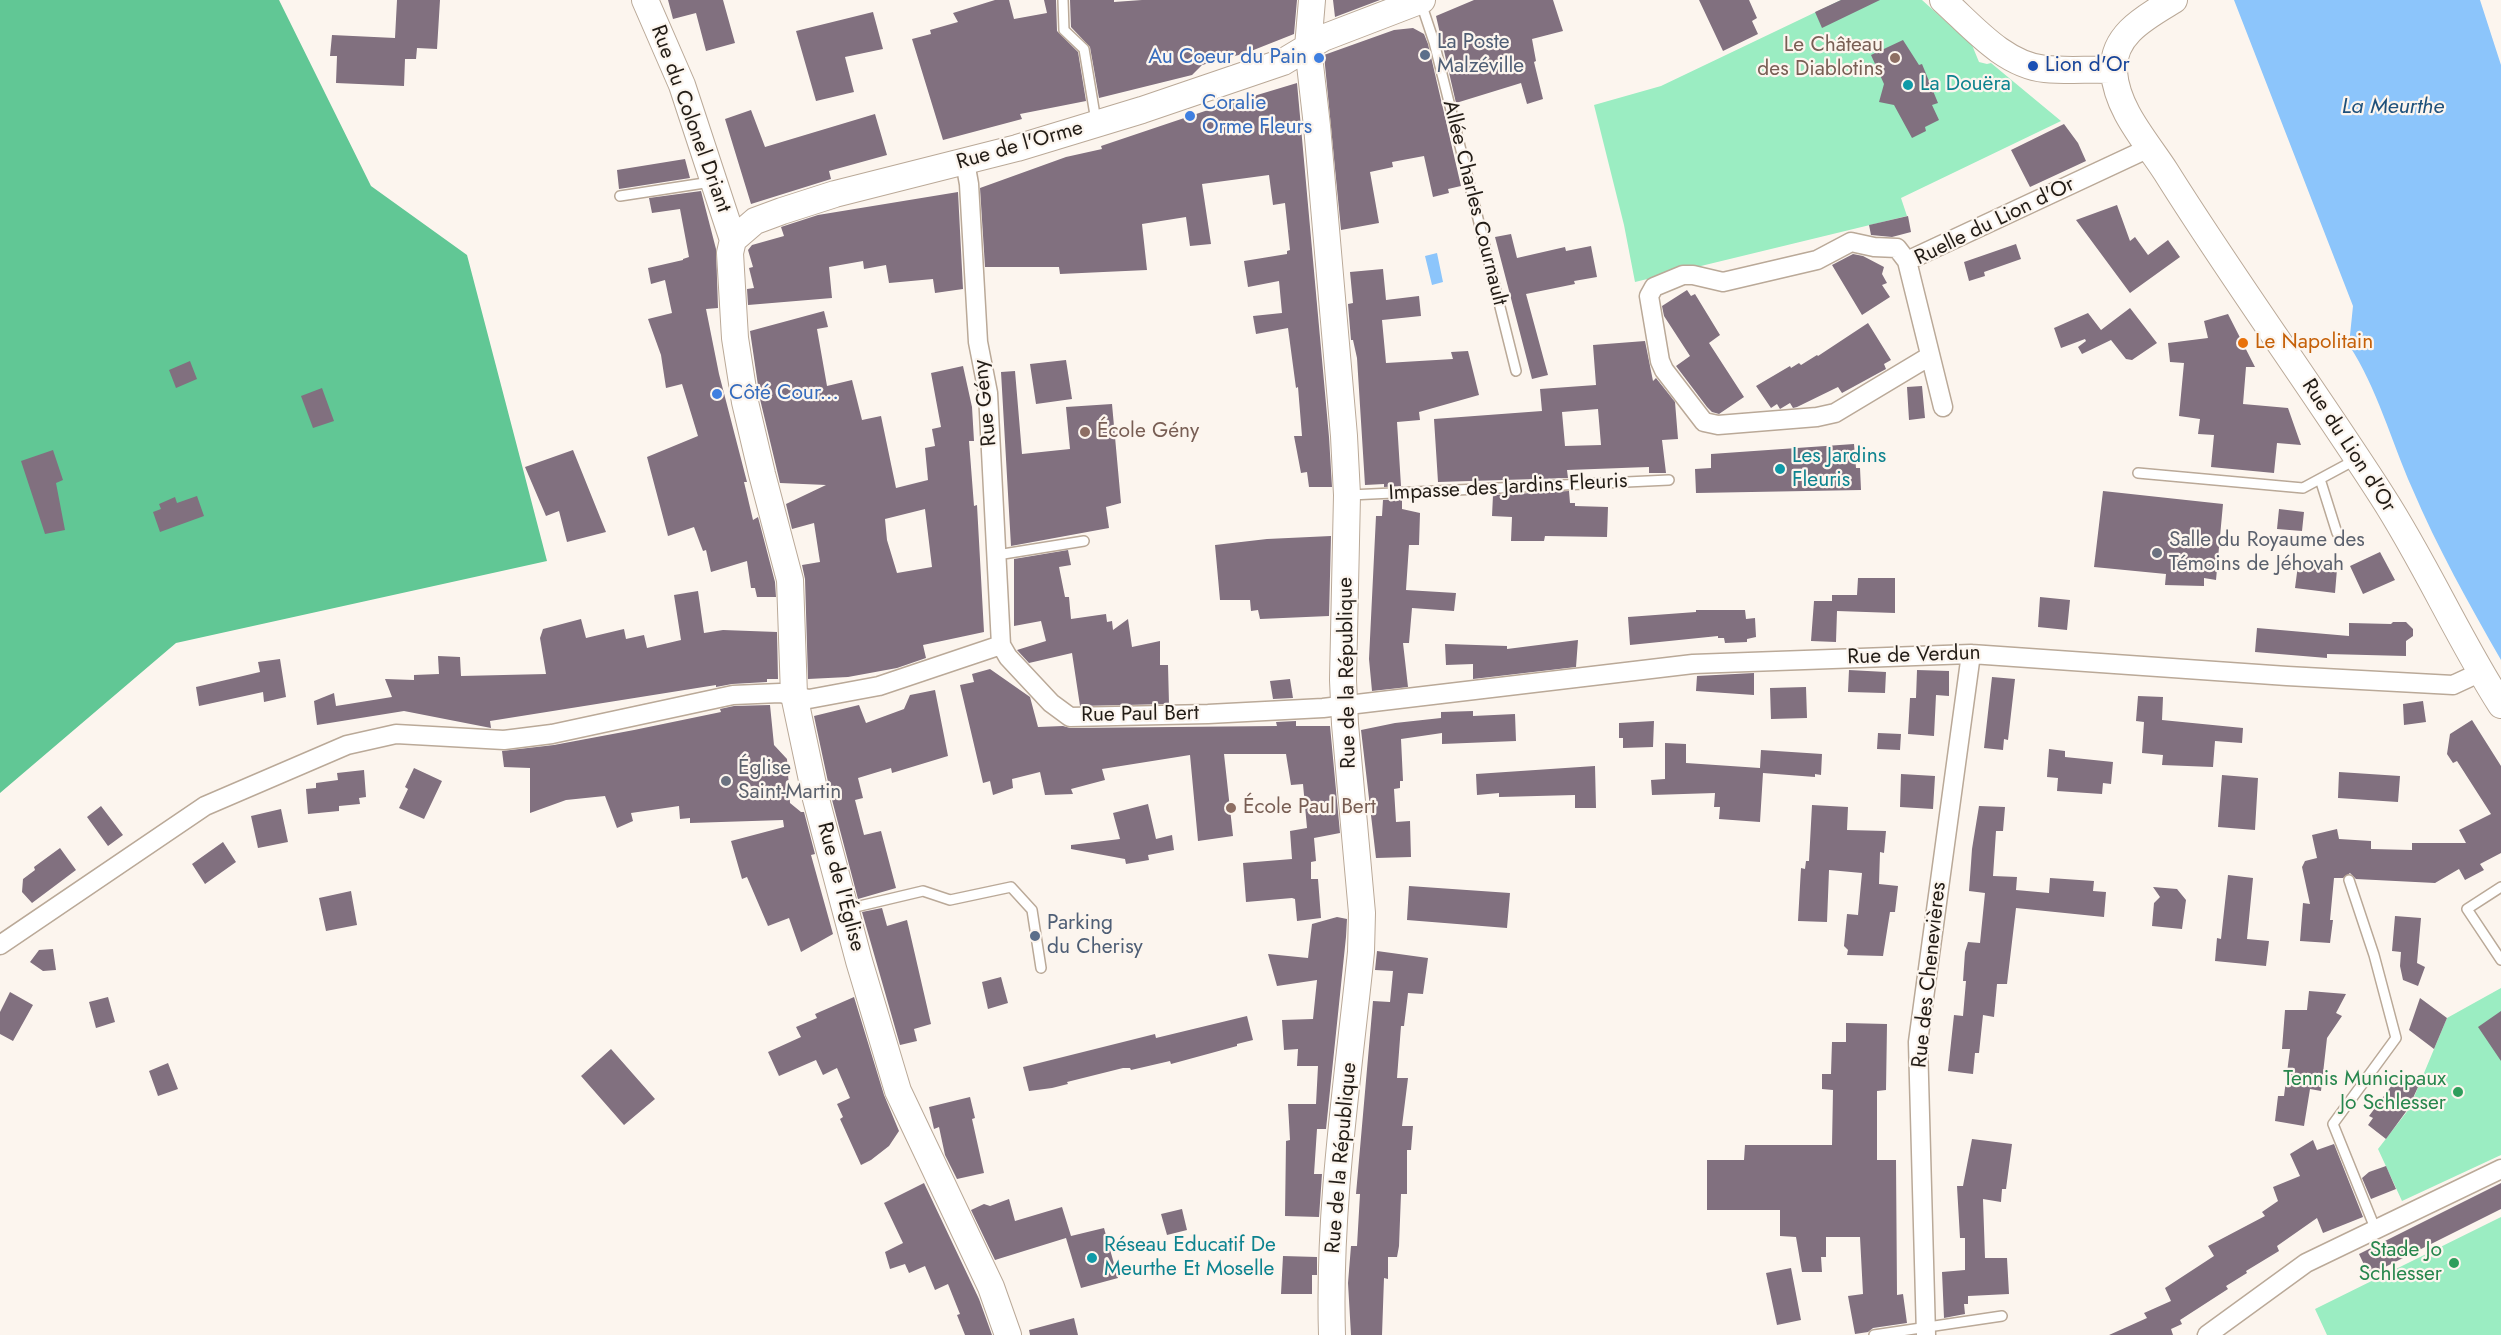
<!DOCTYPE html>
<meta charset="utf-8">
<style>
body{margin:0}
canvas{display:block;background:#fcf5ee}
</style>
<canvas width="2501" height="1335"></canvas>
<script>
const context = document.querySelector('canvas').getContext('2d');
context.lineJoin = 'round';
function paint(path, color) { context.fillStyle = color; context.fill(path, 'evenodd'); }
function strokePath(path, color, width, dash) { context.strokeStyle = color; context.lineWidth = width; context.lineCap = dash ? 'butt' : 'round'; context.setLineDash(dash || []); context.stroke(path); }
function drawText(font, color, halo, rows, align = 'center') {
  context.font = font + ' Jost,sans-serif'; context.lineWidth = 4.5; context.setLineDash([]); context.textBaseline = 'middle'; context.strokeStyle = halo; context.fillStyle = color; for (const [text, x, y, turn = 0] of rows) {
    context.save(); context.translate(x, y); context.rotate((+turn || 0) * Math.PI / 180); context.textAlign = isNaN(turn) ? turn : align; if (halo) context.strokeText(text, 0, 0); context.fillText(text, 0, 0); context.restore();
  }
}
paint(new Path2D(`
 M1841,0H1922L1972,45L1979,62L1987,64L1991,63L2061,121L1901,198L1907,216L1635,282L1624,225L1594,105L1661,86Z
 M2501,988V1155L2402,1201L2378,1149L2409,1109L2447,1018Z
 M2501,1217V1335H2327L2315,1309Z`), '#9bedc2');
paint(new Path2D(`
 M0,0H279L371,186L467,255L547,561L176,643L0,793Z`), '#61c795');
paint(new Path2D(`
 M2234,0H2480L2501,65V660C2469,604 2437,547 2412,488C2391,440 2377,388 2349,345L2353,306Z
 M1437,253L1443,282L1432,285L1425,256Z`), '#8cc5fb');
paint(new Path2D(`
 M397,0H440L437,49L417,48L416,59H405L404,86L336,83L337,56H330L332,35L395,38Z
 M668,0H723L735,43L706,51L696,13L673,19Z
 M995,0H1009L1014,19L1047,13L1044,0H1056L1057,31L1078,52L1086,101L1020,114L1022,119L943,140L912,39L931,34L930,30L958,22L953,13Z
 M1070,0H1114V2L1142,0H1297L1294,34L1246,53L1202,65L1192,75L1099,98L1090,47L1071,27Z
 M1333,0H1380L1335,17Z
 M1474,0H1553L1563,31L1532,39L1536,61L1534,62L1543,99L1527,104L1521,83L1456,103L1436,16Z
 M1699,0H1749L1757,18L1752,21L1758,34L1723,51Z
 M1841,0H1880L1822,28L1815,12Z
 M873,12L883,49L845,57L854,92L816,101L796,31Z
 M1413,28L1424,34L1428,44L1461,186L1448,189L1449,193L1433,197L1424,156L1392,162L1393,167L1370,172L1379,223L1341,230L1324,55L1394,30Z
 M1903,40L1919,65L1922,64L1938,103L1932,105L1939,120L1925,127L1926,131L1912,138L1894,105L1879,102L1884,84L1871,55Z
 M1297,83L1329,437L1332,487H1309L1307,472L1301,473L1294,436H1302L1298,387L1296,388L1288,328L1256,334L1253,316L1282,313L1279,281L1248,287L1244,261L1287,254V251L1290,250L1285,203L1273,205L1269,175L1202,184L1211,244L1190,246L1186,217L1142,224L1147,270L1060,274L1059,267H985L980,188L1066,157L1102,149L1101,146L1214,108Z
 M751,110L765,147L875,114L887,155L829,171L831,179L751,204L725,119Z
 M2064,124L2078,143L2086,161L2030,187L2011,150Z
 M685,159L690,178L619,189L617,170Z
 M701,191L716,249L718,308L706,309L719,374L747,482H744L753,520L758,517L775,582L776,597H757L755,588H751L747,561L711,572L706,550L703,551L694,527L668,536L647,457L698,436L682,384L666,388L661,355L648,319L672,313L665,280L651,284L648,268L683,260V259L689,257L680,209L652,213L649,198Z
 M958,192L963,289L935,293L933,279L889,283L886,265L864,269L863,261L829,267L832,298L748,305L747,289L754,288L749,268L753,267L748,250L752,245L784,236L781,227L818,215Z
 M2117,205L2130,241L2135,237L2148,255L2168,240L2180,257L2130,293L2076,220Z
 M1908,216L1911,232L1892,237L1871,235L1869,225Z
 M1511,234L1517,258L1565,247L1566,251L1591,246L1597,277L1574,281L1575,284L1526,294L1548,375L1532,379L1495,237Z
 M2016,244L2021,259L1984,272L1985,276L1969,281L1964,262Z
 M1853,254L1863,256L1884,267L1882,274L1887,283L1882,285L1890,297L1862,315L1832,265Z
 M1383,269L1386,300L1419,296L1421,316L1382,320L1386,363L1453,359L1451,352L1468,351L1479,395L1419,412L1420,420L1397,422L1401,486L1384,487V484L1365,485L1357,358L1353,340H1351L1348,304L1353,303L1350,272Z
 M1687,290L1691,296L1695,294L1720,335L1709,343L1744,397L1719,414L1712,412L1707,407L1676,366L1690,356L1664,316L1662,306Z
 M2130,308L2157,343L2132,360L2126,359L2111,340L2082,354L2078,347L2086,341L2085,339L2061,348L2054,328L2088,313L2101,330Z
 M824,311L828,327L817,329L827,386L852,380L862,420L881,416L896,488L928,480L925,448L935,446L932,429L941,427L931,373L963,366L972,407L974,441H969L974,506L977,505L984,632L923,645L926,658L897,668L848,677L808,679L805,579L802,565L820,562L814,523L792,529L786,504L826,485L780,483L760,399L750,331ZM925,509L932,567L897,573L887,540L885,519Z
 M2228,314L2255,367H2246L2243,404L2288,408L2301,445L2277,443L2274,473L2211,467L2214,435L2198,434L2200,419L2179,416L2184,363L2170,362L2168,343L2208,338L2204,321Z
 M1868,323L1891,360L1884,364L1886,369L1842,393L1838,387L1797,407L1793,408L1790,403L1780,409L1777,404L1771,408L1756,386L1790,366L1791,368L1799,363L1801,365L1817,355L1818,356Z
 M1645,341L1653,381L1656,378L1675,402L1678,439L1662,440L1666,473H1649V467L1567,470L1568,478L1438,482L1434,419L1542,411L1540,389L1596,385L1593,345ZM1598,409L1601,445L1565,446L1562,412Z
 M1066,360L1072,399L1036,404L1030,364Z
 M190,361L197,379L176,388L169,370Z
 M1015,371L1022,454L1070,449L1066,407L1112,404L1121,503L1106,507L1109,528L1011,546L1001,372Z
 M1922,386L1925,418L1909,420L1907,387Z
 M322,388L334,421L313,428L301,396Z
 M1854,444L1856,468H1860L1861,490L1696,493L1695,469L1711,468V454Z
 M53,450L63,480L56,483L65,530L45,534L21,461Z
 M573,450L606,532L567,542L559,511L546,516L525,467Z
 M1569,491L1570,503H1575V506L1608,507L1607,537L1545,536L1544,541H1511L1512,517L1492,516L1493,495Z
 M2103,491L2223,504L2216,580L2204,578V586L2165,585L2166,574L2094,567Z
 M197,496L204,516L160,532L153,512L161,509L159,504L175,497L177,503Z
 M1402,499V509L1420,513L1419,545H1409L1406,590L1456,593L1454,611L1412,608L1409,643H1403L1408,687L1372,691L1369,659L1376,516H1382L1383,500Z
 M2279,509L2304,512L2302,531L2277,529Z
 M1331,536L1329,616L1260,619L1258,610L1251,611L1250,600H1220L1215,545L1267,539Z
 M1068,550L1071,565L1059,567L1065,597H1069L1071,619L1106,614L1107,622L1112,621L1113,630L1128,619L1132,647L1160,641V665H1168L1169,704L1080,706L1072,653L1029,663L1017,650L1046,641L1041,621L1014,626V559Z
 M2380,552L2395,580L2363,594L2350,566Z
 M2298,565L2337,569L2335,593L2295,588Z
 M1858,578H1895V613L1837,611L1836,642L1811,641L1814,601H1832V595H1857Z
 M698,591L704,633L723,630L777,632L778,679H767V682L732,684L716,687V685L490,721L491,728L404,711L317,725L314,701L334,693L336,706L392,697L385,679L414,680V675L439,674L438,656L460,657L461,676L546,674L540,638L543,629L581,619L586,638L624,629L626,639L644,635L647,648L681,640L674,595Z
 M2040,597L2070,600L2067,630L2038,627Z
 M1696,610H1745L1746,619L1755,618L1756,637L1747,639V642L1725,643L1724,638H1718V636L1630,645L1628,617L1696,612Z
 M2393,622H2406L2413,629V636L2406,641V656L2327,654V658L2255,652L2257,628L2349,636V623L2391,624Z
 M1578,640L1576,667L1473,679V664L1446,665L1445,644L1507,646V649Z
 M280,659L286,697L264,702L263,692L199,706L196,687L260,672L258,662Z
 M990,669L1030,697L1038,727L1063,726L1070,728L1277,726L1276,722L1296,721V726H1330L1340,833L1314,838L1316,861L1311,862V879H1318L1321,918L1297,921L1295,899L1292,898L1246,902L1243,863L1292,859L1290,831L1307,828L1303,784L1291,785L1286,754H1224L1233,836L1198,841L1190,755L1102,769L1105,780L1071,789L1073,794L1045,795L1040,772L1012,779L1013,788L993,795L990,781L983,783L960,685L974,682L972,674Z
 M1849,670L1886,672L1885,693L1848,692Z
 M1917,670L1949,671V696L1936,695L1934,736L1908,734L1910,698H1916Z
 M1754,673V695L1696,691L1697,676Z
 M1992,677L2015,679L2008,740L2004,739L2003,750L1984,748Z
 M1290,679L1293,698L1273,699L1270,681Z
 M1806,687L1807,718L1771,719L1770,688Z
 M935,690L948,756L892,773L891,768L858,778L863,798L855,800L864,835L881,831L896,888L858,899L831,796L814,716L859,705L866,723L904,709L910,695Z
 M2138,696L2163,697L2162,720L2243,728L2242,743L2215,741L2213,767L2162,765L2163,755L2142,753L2144,722L2136,721Z
 M2423,701L2426,722L2404,725L2403,704Z
 M770,705L774,745L787,759L790,803L801,812H804L815,854L811,855L833,934L801,952L789,918L768,926L747,877L742,879L731,841L784,827L783,820L690,823V818L680,819L679,806L631,813L633,821L617,828L605,796L566,800L530,813V768L504,767L502,751L554,745L634,730L721,712L720,709L734,706Z
 M1473,711V716L1515,714L1516,741L1442,744V733L1401,739L1403,781H1400V788L1394,789L1396,822L1410,821L1411,857L1376,858L1361,730L1395,723L1441,718V712Z
 M2472,720L2501,766V853L2480,864L2484,870L2465,880L2459,869L2435,883L2356,879L2350,873L2343,878H2334L2330,920H2333L2330,943L2300,941L2303,903L2310,904L2302,867L2305,861L2317,858L2312,835L2337,829L2339,839L2371,841V849L2412,850V843H2466L2459,830L2491,814L2457,761L2453,763L2447,754L2450,734Z
 M1654,721L1653,747L1623,748V738H1619V723Z
 M1878,733L1901,734L1900,750L1877,749Z
 M1665,743L1686,744V763L1760,768L1761,750L1822,754L1821,775L1815,774V777L1763,773L1760,822L1719,819L1720,807H1714L1715,793L1652,795L1651,780L1665,779Z
 M2049,749L2065,751V757L2113,762L2111,784L2103,783L2102,794L2057,791L2058,778L2047,777Z
 M1595,766L1596,808H1575V795L1499,797V793L1477,795L1476,774Z
 M414,768L442,781L424,819L399,808L408,789L405,787Z
 M364,770L366,797L359,798L360,804L339,806V811L308,814L306,789L316,788V783L338,780L337,773Z
 M2339,772L2400,776L2398,802L2338,798Z
 M1901,774L1935,776L1933,809L1900,807Z
 M2222,775L2258,778L2255,830L2218,827Z
 M1148,804L1156,839L1172,835L1174,850L1148,855L1149,860L1126,864L1125,859L1071,849V845L1120,839L1113,813Z
 M1812,805L1848,807L1847,830L1886,831L1884,853L1880,852L1879,884L1898,886L1895,912H1890L1883,956L1847,955L1848,950L1844,946L1847,914L1858,915L1862,873L1829,870L1827,922L1798,921L1801,868L1805,869L1806,861H1809Z
 M101,806L123,835L108,846L87,817Z
 M1979,806L2005,807L2003,831H1996L1993,876L2017,877L2016,890L2049,893L2050,878L2094,881L2093,891L2106,892L2104,917L2016,908L2007,984H1997L1994,1017L1983,1015L1979,1053H1975L1973,1074L1948,1071L1954,1015L1963,1016L1966,981H1963L1965,952L1968,942L1980,943L1985,893L1969,891L1972,849Z
 M281,809L288,842L258,848L251,816Z
 M223,842L236,862L205,884L192,864Z
 M60,848L76,870L32,903L22,892L23,879L35,870L34,867Z
 M2228,875L2253,878L2247,939L2269,941L2266,966L2215,961L2217,938L2221,939Z
 M1409,886L1510,893L1507,928L1407,920Z
 M2153,887L2177,889L2186,900L2182,929L2152,926L2154,903L2160,897Z
 M351,891L357,925L326,931L319,898Z
 M882,908L887,926L907,920L931,1024L914,1029L917,1041L900,1045L862,912Z
 M2395,916L2421,918L2417,963L2425,967L2418,986L2403,980L2400,966L2401,952L2392,951Z
 M1337,917L1347,919L1346,937L1326,1129H1317L1314,1174H1322L1319,1217L1285,1216L1286,1141L1290,1140L1288,1104H1316L1318,1066H1297L1298,1049L1284,1050L1282,1020L1313,1019L1317,980L1277,986L1268,954L1308,958L1312,924Z
 M53,949L56,970L43,971L30,962L39,950Z
 M1377,951L1428,958L1423,994L1408,993L1404,1026H1401L1397,1078H1408L1402,1126H1413L1411,1150H1407V1194H1401L1399,1246L1397,1257H1388V1279L1384,1278L1382,1335H1351L1348,1283L1351,1246H1357L1360,1194H1356L1373,1001L1390,1002L1393,971L1375,970Z
 M1001,977L1008,1003L988,1009L982,982Z
 M2309,991L2346,994L2336,1013L2342,1016L2327,1038L2321,1091L2310,1089L2304,1126L2275,1121L2278,1096H2284L2290,1049H2282L2285,1010H2307Z
 M10,992L33,1005L13,1041L0,1034V1012Z
 M108,997L115,1022L96,1028L89,1002Z
 M854,997L884,1095L899,1131L889,1146L871,1160L861,1165L840,1119L843,1117L837,1104L850,1098L837,1068L823,1075L816,1060L779,1076L768,1052L801,1037L796,1027L817,1018L815,1014Z
 M2420,998L2447,1018L2434,1049L2409,1030Z
 M2501,1011V1061L2478,1027Z
 M1247,1016L1253,1040L1237,1044V1046L1171,1064L1170,1061L1131,1070L1130,1068H1123L1067,1082L1068,1084L1052,1088L1029,1091L1023,1067L1155,1034L1156,1038Z
 M1846,1023L1887,1024L1886,1090L1877,1091V1160H1896L1897,1295L1903,1294L1907,1323L1873,1328L1868,1332L1855,1334L1848,1296L1863,1294L1860,1237H1826V1257H1821L1822,1272H1802L1796,1237L1780,1236V1210H1707V1160H1744L1745,1145H1832L1833,1090L1822,1089V1074H1831L1832,1042H1846Z
 M611,1049L655,1099L624,1125L581,1076Z
 M168,1063L178,1089L158,1096L149,1071Z
 M2401,1073L2418,1087L2408,1109L2386,1139L2368,1125L2373,1118L2369,1116Z
 M970,1097L975,1118L972,1119L984,1173L957,1179L945,1155L939,1127L934,1129L929,1107Z
 M1972,1139L2012,1144L2006,1189H2002L2001,1202L1983,1199L1985,1258H2007L2009,1294L1968,1296V1304H1964L1965,1314L1944,1318L1942,1272L1965,1270V1238H1960L1957,1186H1963Z
 M2313,1140L2317,1150L2334,1144L2363,1217L2323,1233L2317,1218L2277,1246L2279,1251L2246,1271L2247,1273L2226,1286L2228,1289L2180,1320L2182,1324L2171,1329L2173,1335H2109L2147,1318L2144,1313L2171,1301L2165,1288L2214,1256L2208,1246L2265,1216L2262,1212L2278,1201L2273,1187L2300,1176L2290,1154Z
 M2386,1166L2396,1189L2371,1199L2362,1178L2369,1172Z
 M924,1183L979,1299L992,1335H965L957,1315L960,1314L948,1284L935,1290L925,1266L909,1273L905,1264L890,1269L885,1252L903,1243L884,1203Z
 M2501,1183V1209L2369,1275L2359,1254Z
 M1009,1199L1015,1221L1062,1207L1071,1236L1104,1228L1118,1278L1081,1288L1066,1238L995,1260L971,1210L984,1204L990,1206Z
 M1182,1209L1187,1230L1167,1235L1161,1214Z
 M1283,1256L1317,1257V1275H1312V1294H1281Z
 M1791,1268L1801,1320L1777,1325L1766,1273Z
 M1074,1318L1078,1335H1030L1029,1330Z`), '#81707f');
const lane = new Path2D(`
 M1063,0L1064,30L1084,49L1096,121
 M1421,3L1434,42L1516,371
 M620,196L711,182
 M2138,473L2303,488L2355,460
 M2320,479L2337,533
 M1350,495L1669,480
 M997,555L1084,541
 M2349,880L2374,955L2396,1038L2333,1124L2375,1228
 M2501,887L2467,909L2501,960
 M847,909L923,891L950,900L1011,887L1032,910L1041,968
 M1874,1335L2002,1316`);
const street = new Path2D(`
 M965,162L969,184L978,342L988,393L1001,645
 M1907,261L1897,248L1874,247L1851,242L1817,260L1723,282L1693,275H1683L1654,287L1649,296L1660,361L1664,370L1704,422L1718,425L1817,417L1835,413L1930,356
 M1943,407L1907,261L2149,148
 M1001,645L1008,657L1051,703L1070,717L1208,714L1323,708L1693,664L1971,654L2287,676L2453,685L2481,672
 M0,945L205,806L347,745L396,734L504,740L552,734L733,695L780,693L809,699L879,686L1001,645
 M1926,1335L1918,1042L1971,654
 M2207,1335L2306,1263L2501,1169`);
const secondary = new Path2D(`
 M645,0L682,85L733,240
 M1312,0L1308,47L1317,126L1344,436L1347,495L1343,680L1345,724L1362,913L1361,952C1348,1079 1328,1207 1332,1335
 M1943,0C1972,26 2004,65 2045,69C2067,71 2091,69 2114,70
 M2174,0C2146,17 2111,35 2114,72C2117,110 2146,141 2166,172C2235,282 2312,387 2382,496C2426,564 2458,638 2501,705
 M733,240L730,253L735,338L745,402L762,474L790,580L794,695L816,799L859,961L898,1091L991,1287L1008,1335
 M733,240L755,221L782,211L835,194L1017,148L1142,110L1283,62L1323,38L1422,0`);
strokePath(lane, '#baa998', 12);
strokePath(street, '#baa998', 21);
strokePath(secondary, '#baa998', 28);
strokePath(lane, '#fff', 9);
strokePath(street, '#fff', 18);
strokePath(secondary, '#fff', 26);
for (const [x, y, r, color] of [
 [1425,55,6,"#5c6f8a"],
 [1319,58,6,"#3f7fe0"],
 [1895,58,6,"#8d6e63"],
 [2033,66,6,"#1a4fb4"],
 [1908,85,6,"#0f9aa8"],
 [1190,116,6,"#3f7fe0"],
 [2243,343,6,"#e8710a"],
 [717,394,6,"#3f7fe0"],
 [1085,432,6,"#8d6e63"],
 [1780,469,6,"#0f9aa8"],
 [2157,553,6,"#6b7280"],
 [726,781,6,"#6b7280"],
 [1231,808,6,"#8d6e63"],
 [1035,936,6,"#5c6f8a"],
 [2458,1092,6,"#2e9e5b"],
 [1092,1258,6,"#0f9aa8"],
 [2454,1263,6,"#2e9e5b"]
]) { const dot = new Path2D(); dot.arc(x, y, r, 0, 2 * Math.PI); context.fillStyle = color; context.fill(dot); strokePath(dot, '#fcf5ee', 2); }
drawText('21px', '#4e5e75', '#fcf5ee', [
 ["La Poste",1437,43],
 ["Malzéville",1437,67],
 ["Parking",1047,924],
 ["du Cherisy",1047,948]
], 'left');
drawText('21px', '#785e54', '#fcf5ee', [
 ["Le Château",1883,46,"right"],
 ["des Diablotins",1883,70,"right"],
 ["École Gény",1097,432],
 ["École Paul Bert",1243,808]
], 'left');
drawText('21px', '#366cbe', '#fcf5ee', [
 ["Au Coeur du Pain",1307,58,"right"],
 ["Coralie",1202,104],
 ["Orme Fleurs",1202,128],
 ["Côté Cour...",729,394]
], 'left');
drawText('21px', '#164399', '#fcf5ee', [
 ["Lion d'Or",2045,66]
], 'left');
drawText('21px', '#0d838f', '#fcf5ee', [
 ["La Douëra",1920,85],
 ["Les Jardins",1792,457],
 ["Fleuris",1792,481],
 ["Réseau Educatif De",1104,1246],
 ["Meurthe Et Moselle",1104,1270]
], 'left');
drawText('21px', '#221c16', '#fcf5ee', [
 ["Rue du Colonel Driant",690,119,70],
 ["Rue de l'Orme",1020,146,-16],
 ["Allée Charles Cournault",1474,203,76],
 ["Ruelle du Lion d'Or",1995,222,-26],
 ["Rue Gény",986,403,-96],
 ["Rue du Lion d'Or",2348,446,57],
 ["Impasse des Jardins Fleuris",1508,488,-3],
 ["Rue de Verdun",1914,656,-2],
 ["Rue de la République",1348,673,-91],
 ["Rue Paul Bert",1140,715,-1],
 ["Rue de l'Église",840,887,75],
 ["Rue des Chenevières",1930,975,-84],
 ["Rue de la République",1342,1158,-85]
]);
drawText('21px', '#c56008', '#fcf5ee', [
 ["Le Napolitain",2255,343]
], 'left');
drawText('21px', '#5b616d', '#fcf5ee', [
 ["Salle du Royaume des",2169,541],
 ["Témoins de Jéhovah",2169,565],
 ["Église",738,769],
 ["Saint-Martin",738,793]
], 'left');
drawText('21px', '#27864d', '#fcf5ee', [
 ["Tennis Municipaux",2446,1080],
 ["Jo Schlesser",2446,1104],
 ["Stade Jo",2442,1251],
 ["Schlesser",2442,1275]
], 'right');
drawText('italic 22px', '#1d507b', '#fcf5ee', [
 ["La Meurthe",2393,108]
]);
</script>
